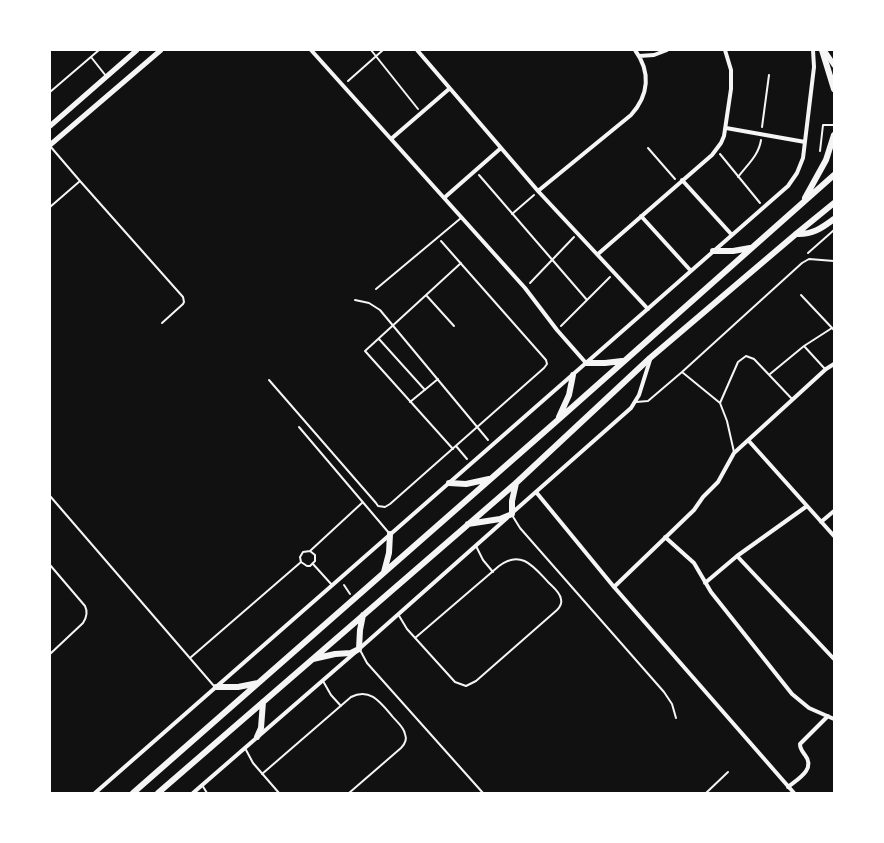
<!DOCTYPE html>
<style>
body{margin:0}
#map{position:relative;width:884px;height:843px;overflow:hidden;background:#111;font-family:"Space Grotesk",sans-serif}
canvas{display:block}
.frame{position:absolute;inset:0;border:51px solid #fff;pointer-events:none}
</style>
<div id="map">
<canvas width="884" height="843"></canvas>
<div class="frame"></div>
</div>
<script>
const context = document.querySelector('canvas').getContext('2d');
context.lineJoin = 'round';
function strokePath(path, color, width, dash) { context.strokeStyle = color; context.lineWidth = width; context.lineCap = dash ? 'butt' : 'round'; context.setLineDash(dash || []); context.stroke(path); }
strokePath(new Path2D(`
 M371,50L418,109
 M348,81L383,50
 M762,127L769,75
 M648,148L675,179
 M820,151L823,125H834
 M720,154L760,203
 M479,175L587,300
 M738,177C747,165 759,155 761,140
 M512,214L534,195
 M808,253L834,230
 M530,283L574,237
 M426,295L454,326
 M355,300L369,303L380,310L488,440
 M561,326L610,277
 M379,339L425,390
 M269,380L376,503L378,506L385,507L390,504L544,368L547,364L546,360L441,241
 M410,402L438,379
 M456,446L467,459
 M453,449L365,351L461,263
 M344,585L350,594`), '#f5f5f5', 2);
strokePath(new Path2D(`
 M91,57L106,76
 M50,92L99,50
 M50,146L80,181L183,297L184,302L183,304L162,323
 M50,207L80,181
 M376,289L461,218
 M801,295L834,330
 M804,346L825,369
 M682,372L720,403L727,421L734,452
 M770,374L804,346L832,328
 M636,402L648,401L682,372L802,263L809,259L834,261
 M720,403L738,362L746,356L754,359L793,400
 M299,427L389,533
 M50,496L214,686
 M512,515L520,528L664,692L672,704L676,718
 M476,546L483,560L493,572
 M310,551L315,555V561L310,566H307L301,562L300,557L303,552L310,551L363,502
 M313,564L332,585
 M50,565L85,606C88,612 87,617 83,623L50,654
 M398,614L407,629L455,682L466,686L476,681L557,610C560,607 562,603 561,599C560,592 553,587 548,582C534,567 521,549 499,566L415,638
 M360,650L367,663L483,793
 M190,658L301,562
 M323,681L331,695L341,706
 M245,748L253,763L279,793
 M262,774L351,697C370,687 381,703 392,716C396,721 404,727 405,734C407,739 405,744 401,748L349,793
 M202,785L207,793
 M706,793L728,772`), '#f5f5f5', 2);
strokePath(new Path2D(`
 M311,50L525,288L557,330L586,363
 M417,50L538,191L648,309
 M639,56L654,55L667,50
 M726,128L805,142
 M391,139L449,89
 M682,180L732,235
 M538,191L631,115C649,95 651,72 635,50
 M444,198L501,148
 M641,216L691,271
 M598,254L712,155L721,143L724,136L731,89V70L725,50
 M748,440L834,536
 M536,492L614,587L794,793
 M512,513L631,408L639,395L650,360
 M821,522L834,511
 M665,537L694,563L711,592L792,694L809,708L834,719
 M737,556L834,659
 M705,583L737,556L807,506
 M614,587L694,510L703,497L718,482L734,453L826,369L834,364
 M788,787C798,779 816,769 805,755C802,751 800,749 800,744L828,716
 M95,793L788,186L797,173L803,158L814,67L813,50
 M193,793L359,649L507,518`), '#f5f5f5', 4);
strokePath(new Path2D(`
 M824,50L834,65
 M50,126L137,50
 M50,145L161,50`), '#f5f5f5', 5);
strokePath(new Path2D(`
 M822,50L834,89
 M805,198L826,160L834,135
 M796,234C812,235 822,228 834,219
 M713,251H733L750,248
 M586,363H605L622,361
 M559,417L569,395L573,375
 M449,483L466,484L489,479
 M468,524L500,519L512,514V501L516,483
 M384,572L389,553L390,534
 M313,659L335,654L351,653L359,649L360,630L363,615
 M216,687H238L258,683
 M257,737L261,728L263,702
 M133,793L559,419L834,175
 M158,793L516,483L650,358L796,234L834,203`), '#f5f5f5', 6);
</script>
